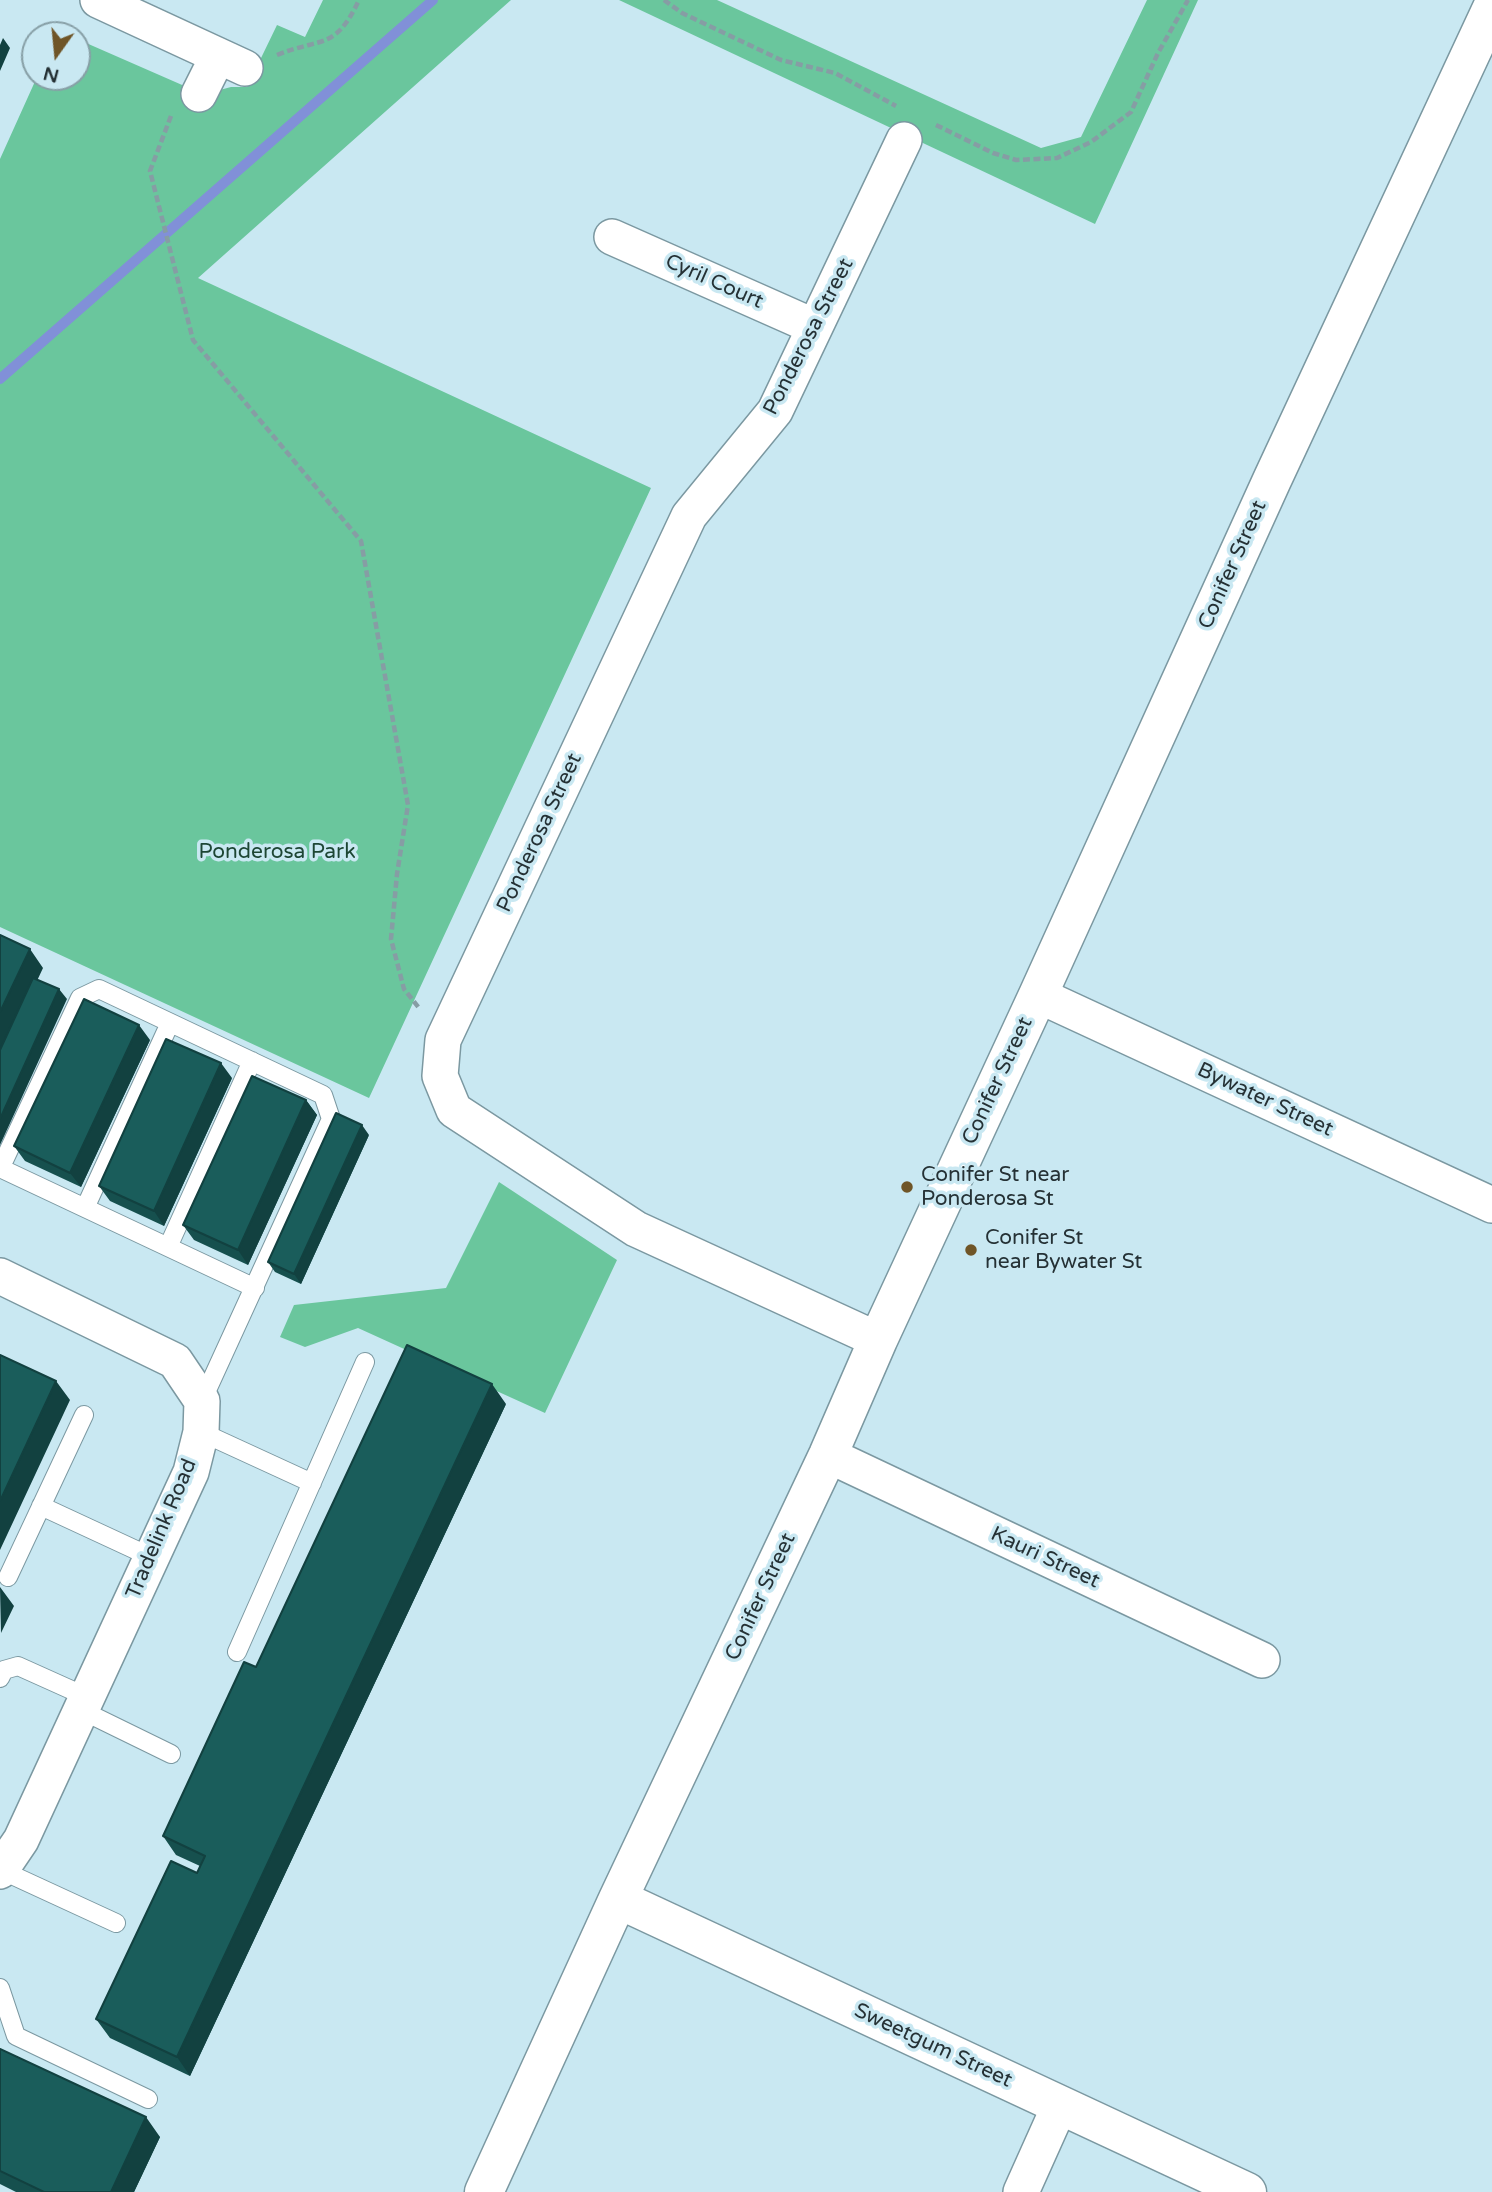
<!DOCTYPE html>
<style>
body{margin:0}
#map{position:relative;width:1492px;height:2192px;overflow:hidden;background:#c9e8f2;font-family:"Varela Round",sans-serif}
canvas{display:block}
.north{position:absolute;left:21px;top:21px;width:70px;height:70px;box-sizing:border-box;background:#c9e8f2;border:2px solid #879fa6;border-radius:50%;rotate:195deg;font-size:19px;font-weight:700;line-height:28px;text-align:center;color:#253135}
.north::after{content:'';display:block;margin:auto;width:24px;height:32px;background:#6f5527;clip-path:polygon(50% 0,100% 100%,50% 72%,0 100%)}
</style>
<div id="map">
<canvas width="1492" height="2192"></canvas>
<div class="north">N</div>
</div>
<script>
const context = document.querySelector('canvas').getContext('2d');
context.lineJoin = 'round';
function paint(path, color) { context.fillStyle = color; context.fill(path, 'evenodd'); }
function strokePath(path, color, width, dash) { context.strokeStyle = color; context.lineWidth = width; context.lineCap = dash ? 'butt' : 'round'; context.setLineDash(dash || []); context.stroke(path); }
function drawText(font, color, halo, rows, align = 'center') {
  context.font = font + ' "Varela Round",sans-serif'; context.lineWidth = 7; context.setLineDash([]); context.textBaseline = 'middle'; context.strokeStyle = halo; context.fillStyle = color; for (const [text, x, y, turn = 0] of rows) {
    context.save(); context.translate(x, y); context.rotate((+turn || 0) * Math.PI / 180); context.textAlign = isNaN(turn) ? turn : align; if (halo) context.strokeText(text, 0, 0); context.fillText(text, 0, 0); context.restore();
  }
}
paint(new Path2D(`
 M323,0H511L198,278L651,488L369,1098L0,927V159L37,77H77V39L189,88L216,91L231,87H247L277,25L305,37Z
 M619,0H717L1041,148L1081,137L1147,0H1198L1095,224Z
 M499,1182L617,1260L545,1413L358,1328L305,1347L280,1337L294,1305L446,1288Z`), '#6ac69d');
strokePath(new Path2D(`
 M0,379L433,0`), '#8190d8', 10);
const service = new Path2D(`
 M0,1168L255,1288
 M0,1169L80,998L99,989L323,1095L331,1119L202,1401
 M85,1208L170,1023
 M168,1247L252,1061
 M201,1432L312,1483
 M41,1506L151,1557
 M8,1577L84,1415
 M237,1652L365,1362
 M0,1678L4,1670L18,1666L87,1697
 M81,1710L171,1754
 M1,1870L116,1923
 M0,1988L16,2036L148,2099`);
const minor = new Path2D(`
 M98,0L245,68
 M199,94L218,56
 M612,237L815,327
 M1038,995L1492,1205
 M0,1276L175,1361L202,1401L201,1432L191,1472L21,1840L0,1871
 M878,1340L636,1229L454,1110L440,1076L443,1040L689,516L775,411L904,140
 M828,1455L1262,1660
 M1021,2192L1060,2105`);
const tertiary = new Path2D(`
 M618,1899L1247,2192
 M484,2192L618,1899L828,1455L878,1340L1038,995L1272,480L1492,8`);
strokePath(service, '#7b98a1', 20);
strokePath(minor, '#7b98a1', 38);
strokePath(tertiary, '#7b98a1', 41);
strokePath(new Path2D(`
 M664,0L682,13L781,60L835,73L896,106
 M277,55C321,37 335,51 359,0
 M171,116L150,171L193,340L361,541L408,805L397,874L391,939L404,989L419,1008
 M936,125L993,153L1016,160L1057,158L1091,142L1131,112L1158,53L1188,0`), '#869da4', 4.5, [7, 3.5]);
strokePath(service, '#fff', 18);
strokePath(minor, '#fff', 35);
strokePath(tertiary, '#fff', 38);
paint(new Path2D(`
 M150,1040L81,1187L25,1161L14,1146Z
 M232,1078L164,1226L110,1201L99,1186Z
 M306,1100L317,1115L248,1265L194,1240L183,1225Z
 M369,1135L301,1284L275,1272L268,1262Z
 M506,1404L190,2076L110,2038L96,2019L197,1873L200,1866L176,1855L163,1836L256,1667Z
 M0,2049L160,2137L134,2192H16L0,2184Z`), '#16504e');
paint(new Path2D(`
 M3,38L10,48L0,71V45Z
 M30,949L43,968L0,1060V1012Z
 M59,989L67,999L0,1145V1119Z
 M139,1025L150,1040L81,1187L70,1173Z
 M221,1063L232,1078L164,1226L154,1211Z
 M306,1100L317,1115L248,1265L238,1250Z
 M362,1125L369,1135L301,1284L294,1274Z
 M56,1381L70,1400L0,1550V1501Z
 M492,1384L506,1404L190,2076L177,2057Z
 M0,1588V1587L14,1606L1,1633Z
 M146,2117L160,2137L134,2192H111Z`), '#124140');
const building = new Path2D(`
 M0,935L30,949L0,1012Z
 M33,978L59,989L0,1119V1050Z
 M84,999L139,1025L70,1173L14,1146Z
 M166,1039L221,1063L154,1211L99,1186Z
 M252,1076L306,1100L238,1250L183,1225Z
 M336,1113L362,1125L294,1274L268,1262Z
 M407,1345L492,1384L177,2057L96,2019L171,1861L197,1873L205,1856L163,1836L244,1662L256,1667Z
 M0,1355L56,1381L0,1501Z
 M0,2049L146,2117L111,2192H44L0,2171Z`);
paint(building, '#1a5d5b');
strokePath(building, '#124140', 2);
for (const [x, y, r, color] of [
 [907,1187,7,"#6f5527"],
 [971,1250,7,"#6f5527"]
]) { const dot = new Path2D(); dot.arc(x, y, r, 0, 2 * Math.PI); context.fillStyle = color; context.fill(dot); strokePath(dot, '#c9e8f2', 2.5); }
drawText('21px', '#253135', '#c9e8f2', [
 ["Cyril Court",714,282,24],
 ["Ponderosa Street",809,337,-63],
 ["Conifer Street",1233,565,-66],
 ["Ponderosa Street",540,833,-65],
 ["Conifer Street",998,1081,-65],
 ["Bywater Street",1265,1100,25],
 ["Tradelink Road",162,1529,-67],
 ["Kauri Street",1045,1558,25],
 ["Conifer Street",761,1597,-65],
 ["Sweetgum Street",933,2046,25]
]);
drawText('21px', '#1d4634', '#c9e8f2', [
 ["Ponderosa Park",277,852]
]);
drawText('21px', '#253135', '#c9e8f2', [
 ["Conifer St near",921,1175],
 ["Ponderosa St",921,1199],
 ["Conifer St",985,1238],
 ["near Bywater St",985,1262]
], 'left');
</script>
